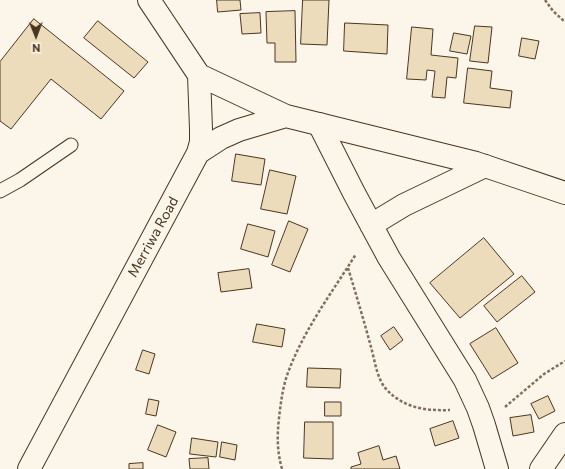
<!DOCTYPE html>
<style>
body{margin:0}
#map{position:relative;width:565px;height:469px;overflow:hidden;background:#fbf6e9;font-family:Commissioner,sans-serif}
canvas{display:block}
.north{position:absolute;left:16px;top:16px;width:40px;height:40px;-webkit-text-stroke:3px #fbf6e9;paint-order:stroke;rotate:179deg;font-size:11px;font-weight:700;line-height:16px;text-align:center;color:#4a3520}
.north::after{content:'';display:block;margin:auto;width:14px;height:18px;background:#4a3520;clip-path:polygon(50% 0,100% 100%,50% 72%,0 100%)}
</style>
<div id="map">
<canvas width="565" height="469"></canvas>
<div class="north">N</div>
</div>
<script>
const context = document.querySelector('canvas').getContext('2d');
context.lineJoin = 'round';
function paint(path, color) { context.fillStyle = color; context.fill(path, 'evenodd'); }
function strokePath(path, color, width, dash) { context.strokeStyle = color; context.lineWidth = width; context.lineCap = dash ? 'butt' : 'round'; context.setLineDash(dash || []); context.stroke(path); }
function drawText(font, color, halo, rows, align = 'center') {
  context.font = font + ' Commissioner,sans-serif'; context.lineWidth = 3; context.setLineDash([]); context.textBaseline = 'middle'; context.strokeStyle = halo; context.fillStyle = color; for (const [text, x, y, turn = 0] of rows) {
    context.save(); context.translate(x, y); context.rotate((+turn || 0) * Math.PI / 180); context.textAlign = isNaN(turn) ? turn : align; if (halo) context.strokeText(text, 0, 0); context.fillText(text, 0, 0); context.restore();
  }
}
const building = new Path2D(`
 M217,0H240L241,10L218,12Z
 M303,0H329L327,45L301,44Z
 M295,11L296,62H275V43H267L266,12Z
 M260,13L261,33L242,34L240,14Z
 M34,19L124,91L101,119L51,79L11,129L0,121V62Z
 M98,21L148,62L134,78L84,38Z
 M345,23L388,25L387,54L344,51Z
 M475,26L492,27L488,63L470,61Z
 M412,27L433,29L431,55L458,58L456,78L447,77L445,98L432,97L435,71L427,70L426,80L407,79Z
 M454,33L471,36L467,54L450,51Z
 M522,38L539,41L535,59L519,56Z
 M468,68L492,71L490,88L512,91L510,108L464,103Z
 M236,154L265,159L261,185L232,181Z
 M270,170L296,176L287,214L261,209Z
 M289,221L308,229L290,272L272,265Z
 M248,224L275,231L268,257L241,249Z
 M484,238L514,274L460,318L430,283Z
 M249,269L252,288L221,292L218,273Z
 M522,276L535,292L497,322L484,306Z
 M257,324L285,329L282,347L253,342Z
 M394,327L403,340L390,350L381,336Z
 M496,328L518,363L492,379L470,344Z
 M143,350L155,354L149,374L136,370Z
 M308,368L341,369L340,388L307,387Z
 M548,396L555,411L539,419L531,404Z
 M149,399L159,401L156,416L146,414Z
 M325,402H341V416H325Z
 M531,415L534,432L513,436L510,418Z
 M453,421L459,438L435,446L430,429Z
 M305,422H333V459L304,458Z
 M158,425L176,432L166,457L148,450Z
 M192,438L218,442L216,457L190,454Z
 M222,442L237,445L235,460L220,457Z
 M379,446L383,460L396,456L400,469H351V467L361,464L358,453Z
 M208,458L209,469H190L189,459Z
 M143,463V469H129V464Z`);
paint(building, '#ecdcbc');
strokePath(building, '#4a3520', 1);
const lane = new Path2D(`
 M0,191L20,180L71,145`);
const street = new Path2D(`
 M319,124L354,193L389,258L465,380L478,408L484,425L497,469
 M371,225L404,205L485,166
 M541,469L565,434`);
const secondary = new Path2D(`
 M199,75L286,116L476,163L565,193
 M198,153L221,138L239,130L286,116
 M29,469L198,153L201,142V129L199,75L149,0`);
strokePath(lane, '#4a3520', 15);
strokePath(street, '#4a3520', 24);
strokePath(secondary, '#4a3520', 24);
strokePath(new Path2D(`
 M545,0L553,11L565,22
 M348,268C356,294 364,321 371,347C375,361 377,380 387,390C404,408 426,411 450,410
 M505,407L544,374L565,361
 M282,469C277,451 277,436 279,418C281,401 283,385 289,370C305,328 333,291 356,254`), '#7f6f5c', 2.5, [3, 2]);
strokePath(lane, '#fbf6e9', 13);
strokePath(street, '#fbf6e9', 22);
strokePath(secondary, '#fbf6e9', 22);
drawText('14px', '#4a3520', '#fbf6e9', [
 ["Merriwa Road",153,237,-61]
]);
</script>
